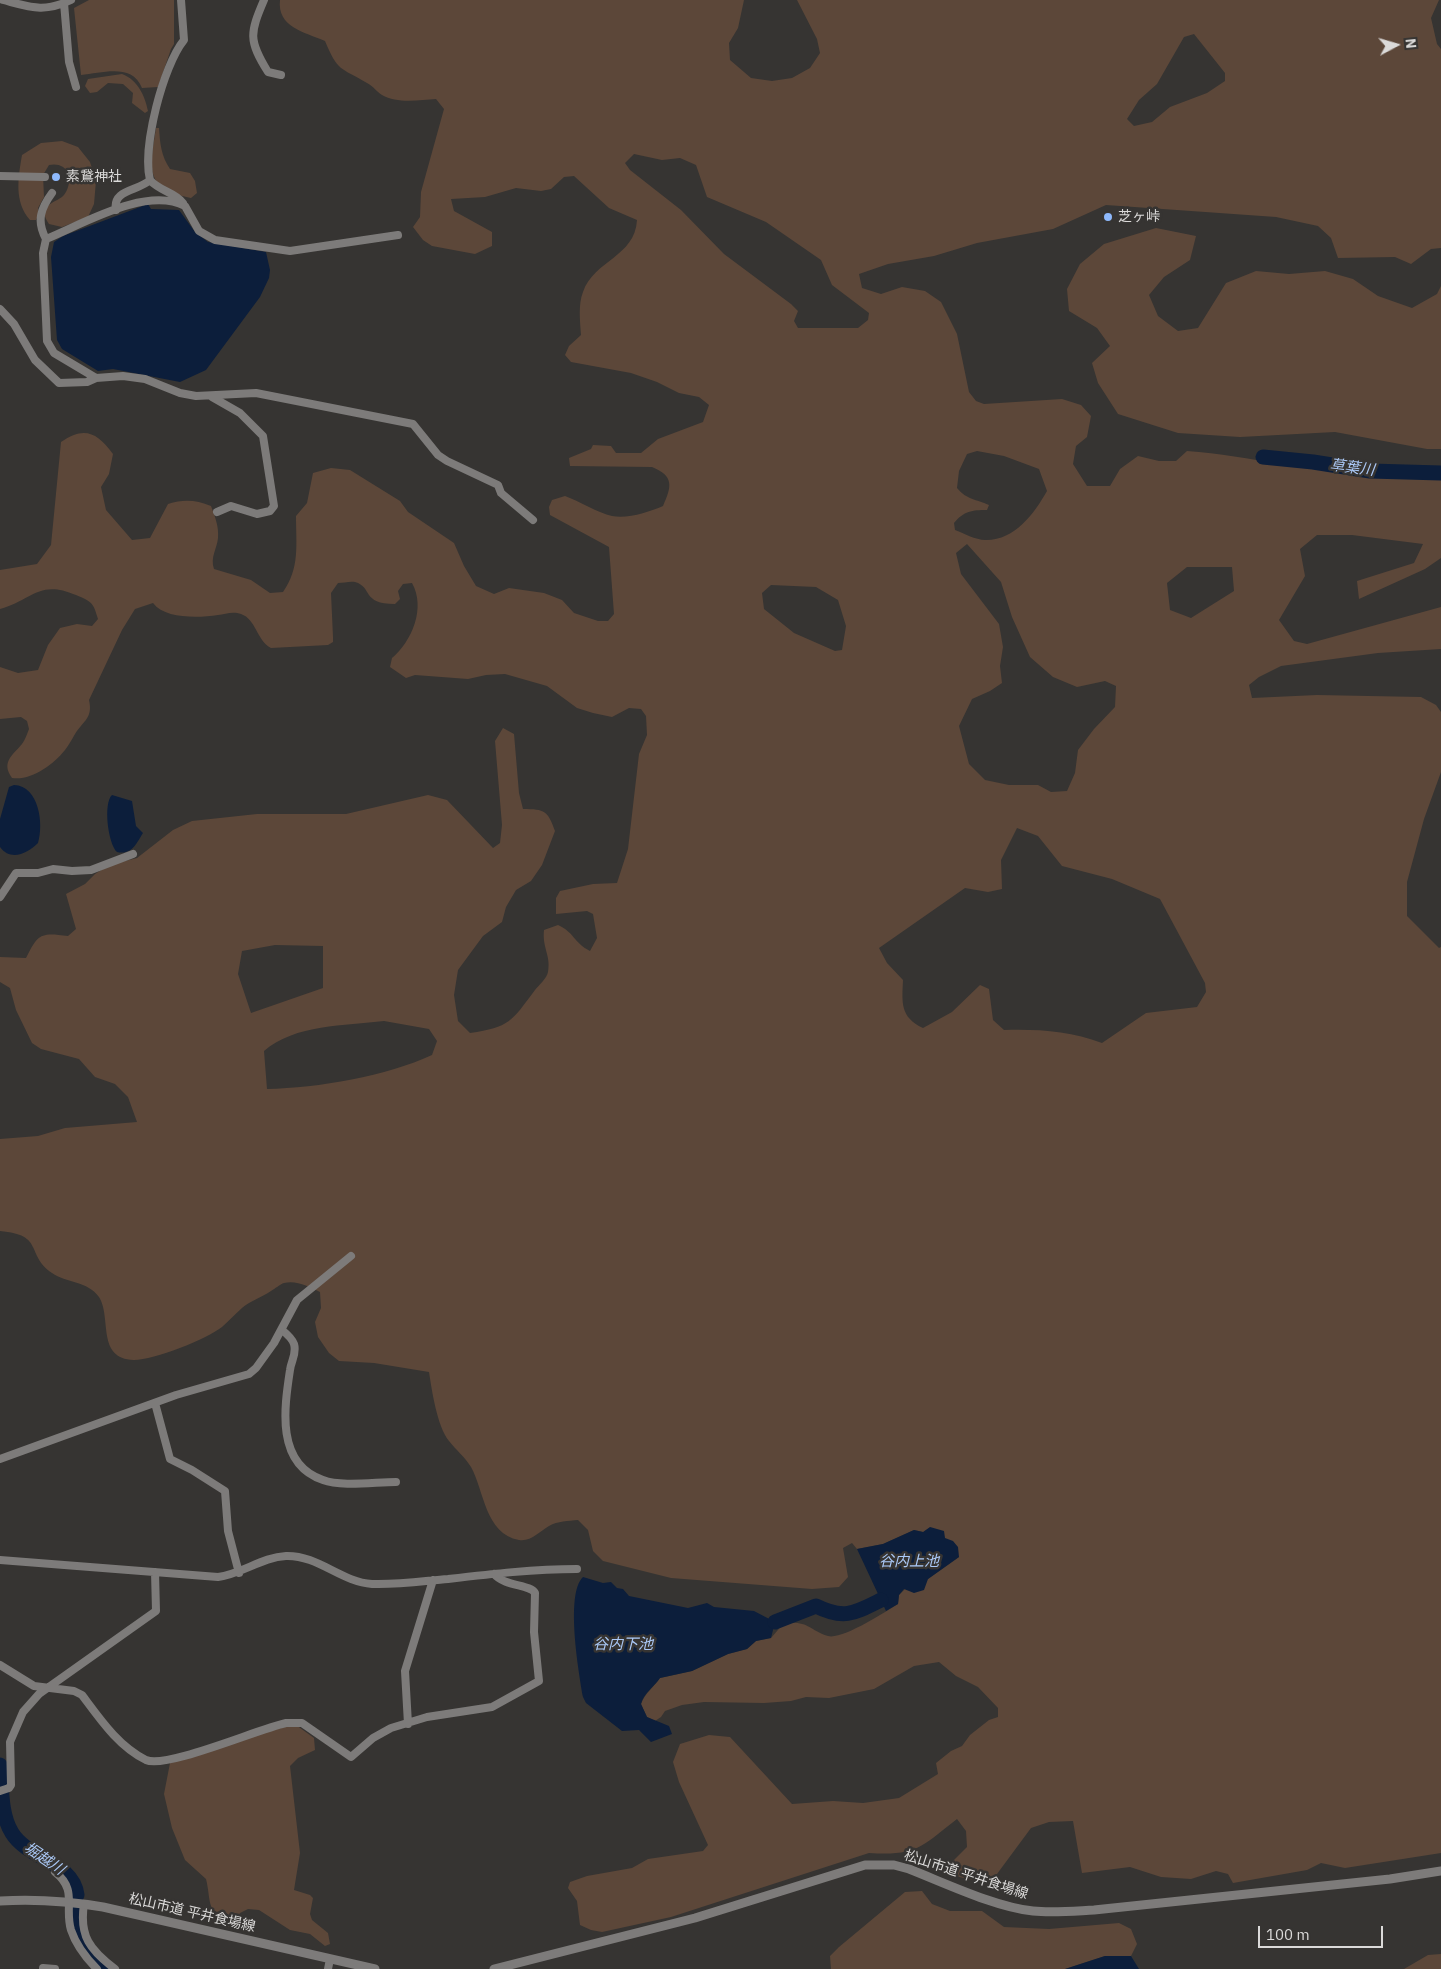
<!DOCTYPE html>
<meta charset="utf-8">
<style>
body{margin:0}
#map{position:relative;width:1441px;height:1969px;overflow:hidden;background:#363432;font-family:"IBM Plex Sans",sans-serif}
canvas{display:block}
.north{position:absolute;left:1371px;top:20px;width:50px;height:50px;-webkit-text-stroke:4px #363432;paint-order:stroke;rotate:84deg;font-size:14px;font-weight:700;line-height:20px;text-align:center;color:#dbdad9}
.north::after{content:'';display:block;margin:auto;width:18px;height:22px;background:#dbdad9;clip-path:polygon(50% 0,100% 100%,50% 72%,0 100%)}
.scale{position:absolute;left:1258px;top:1926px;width:125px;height:22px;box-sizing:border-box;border:2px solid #dbdad9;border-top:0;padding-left:6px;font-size:15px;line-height:18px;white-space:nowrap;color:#dbdad9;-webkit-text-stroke:4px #363432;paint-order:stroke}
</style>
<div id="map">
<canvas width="1441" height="1969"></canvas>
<div class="north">N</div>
<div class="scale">100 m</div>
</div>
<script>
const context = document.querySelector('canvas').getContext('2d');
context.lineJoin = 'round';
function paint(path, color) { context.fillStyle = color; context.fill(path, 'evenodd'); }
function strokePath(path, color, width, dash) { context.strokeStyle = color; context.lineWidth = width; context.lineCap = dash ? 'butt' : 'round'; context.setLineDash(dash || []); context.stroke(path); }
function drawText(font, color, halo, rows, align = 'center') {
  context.font = font + ' "IBM Plex Sans","Noto Sans JP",sans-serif'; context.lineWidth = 5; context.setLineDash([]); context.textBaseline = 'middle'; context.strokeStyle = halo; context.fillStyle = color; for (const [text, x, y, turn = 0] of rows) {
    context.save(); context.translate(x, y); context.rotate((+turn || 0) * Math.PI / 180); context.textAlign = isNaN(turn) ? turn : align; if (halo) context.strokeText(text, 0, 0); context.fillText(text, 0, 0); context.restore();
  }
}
paint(new Path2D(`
 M89,0H174V44L171,49L158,87L142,88C132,63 103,73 81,75L74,8Z
 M280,0H744L738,28L729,43L730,60L751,78L772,81L792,78L810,68L820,53L817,39L797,0H1439L1431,18L1437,44L1441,49V248L1431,249L1411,264L1395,257L1338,258L1331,238L1318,226L1276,217L1106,205L1053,229L977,243L934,256L888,264L859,274L862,288L881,294L902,287L925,291L941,302L957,334L969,392L976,401L984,404L1062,399L1081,405L1091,416L1087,437L1076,446L1073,464L1087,486H1110L1120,469L1138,456L1159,461H1176L1187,451C1219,453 1250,459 1281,464C1334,472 1388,475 1441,479V558L1425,569L1359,599L1357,581L1414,563L1423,544L1352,535H1317L1300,549L1305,576L1279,620L1294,641L1307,644L1441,607V649L1378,653L1281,666L1259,677L1249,685L1252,698L1317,695L1421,697L1436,705L1441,712V772L1424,819L1407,882V916L1439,948L1441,947V1853L1345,1868L1321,1863L1307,1870L1233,1883L1228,1874L1216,1871L1191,1879L1161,1877L1130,1867L1082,1873L1073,1821L1049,1822L1031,1828L997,1874L981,1882L947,1874L944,1870L967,1847L966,1831L957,1819C921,1847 917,1856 869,1853L671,1917L602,1932L591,1930L580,1925L577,1901L568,1888L570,1882L587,1876L632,1868L648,1859L703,1851L708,1845L679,1782L673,1762L680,1744L709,1735L730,1737L792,1804L833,1801L863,1803L899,1798L938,1774L936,1763L951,1751L962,1746L970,1735L989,1720L998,1717V1708L978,1687L956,1676L939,1662L914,1666L874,1689L829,1698L806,1697L791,1701L764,1703L704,1702L682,1705L665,1711L661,1717L655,1721L647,1717L641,1704C645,1693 654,1687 660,1678L692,1671L728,1654L747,1649L756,1641L771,1638L784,1623C810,1621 807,1629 828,1636C842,1640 885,1612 898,1604L899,1595L905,1589L928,1579L959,1557L923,1532L914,1530L883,1544L857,1549L852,1543L843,1548L848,1577L839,1587L812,1589L671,1578L603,1561L593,1551L588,1530L578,1520C568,1521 558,1521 549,1526C540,1531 531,1542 519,1540C485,1534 484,1490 471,1467C465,1457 456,1450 449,1441C437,1426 432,1391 429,1372L374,1363L339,1361L329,1353L318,1337L315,1322L321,1308L320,1292C309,1287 297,1280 284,1283C280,1284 275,1289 271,1291C262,1297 250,1301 242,1308C235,1314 229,1321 222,1327C207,1339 154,1360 134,1360C96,1359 112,1317 99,1297C88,1281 66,1283 52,1273C25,1254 45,1235 0,1231V1139L38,1136L65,1128L137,1122L128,1097L115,1084L95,1077L79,1059L41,1049L32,1043L16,1010L10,988L0,982V957L26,958C38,934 40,932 68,936L76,929L66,894L85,884L95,874L109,865L137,858L173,830L192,821L257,814H346L428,795L447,800L493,848L500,843L502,825L495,741L503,728L514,734L519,793L523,809C545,809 548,811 555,831L542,865L531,881L516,890L506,907L502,922L483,936L458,970L454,995L458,1021L470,1033C510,1027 511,1022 535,990C539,985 547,978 548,972C551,955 542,948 544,930L558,925C575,933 573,942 590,951L597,938L593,914L587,911L556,914V898L560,891L593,884L617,883L628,849L639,754L647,735L646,716L641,709L629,708L612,717L593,713L577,708L547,686L505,674L486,675L468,679L415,675L406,678L390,667L392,658C412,641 426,608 412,583L403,584L398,591L400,599L395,604C361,604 373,587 355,582C350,581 343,583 338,583L331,593L333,637V642L328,645L271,648C257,641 256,619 241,614C233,611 225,614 218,615C198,618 165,619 153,603L135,609L122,630L89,700C93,718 84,720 75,734C72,739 69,745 65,750C53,765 31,781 12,778C0,762 14,754 22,744C25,740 27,734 29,729L27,721L21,717L0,719V667L18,673L38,670L48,645L60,628L77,624L92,626L98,619C93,602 92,602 76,595C39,579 32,600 0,609V570L37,564L51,545L61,442C84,426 97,432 113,454L109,474L101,487L106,510L132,540L150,538L168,504C184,499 196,500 211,506C215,517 219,526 218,538C217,549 210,557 214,569L251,580L270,593L283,592C300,568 296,545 296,516L307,503L313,473L331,468L350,470L400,501L408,512L454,543L464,566L476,586L494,594L509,588L544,593L562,600L574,613L598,621H608L614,614L609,547L550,515L549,507L552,500L565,496C579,501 598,513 612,516C628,519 649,512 663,506C672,486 674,476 652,467L570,466L569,458L591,449L593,445L611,446L616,453H641L658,439L703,422L709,405L699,397L679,393L657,382L631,373L571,362L565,355L569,346L581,335C580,322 578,304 583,292C594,260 635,257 637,220L609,208L574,176L564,177L551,189L541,191L516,188L485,197L451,199L454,211L492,232V246L475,254L432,246L423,240L413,227L420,217L421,192L444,109L436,99C420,100 397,104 382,95C377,92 373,86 367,83C340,67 338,72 325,41C304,32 277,27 280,0ZM1194,34L1225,73V81L1207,93L1170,107L1152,122L1134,126L1127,119L1139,100L1157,84L1184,37ZM634,154L662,160L680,158L696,165L707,197L766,222L821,260L832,285L869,313L868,320L858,328H798L794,321L798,311L791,304L724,254L681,210L630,170L625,163ZM977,451L1004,456L1039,469L1047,491C1034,514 1014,541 985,540C976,540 963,533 955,530L954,523C964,511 972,510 987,510L989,505C976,499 967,500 957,488L959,471L967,454ZM967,544L1001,582L1012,617L1030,657L1053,677L1077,687L1105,681L1116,686L1115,707L1094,729L1078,750L1075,773L1067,791L1051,792L1038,785H1009L985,780L969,764L959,726L972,699L990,691L1002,683L1000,666L1003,647L999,624L961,574L956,553ZM1187,567H1232L1234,591L1191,618L1170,610L1167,583ZM771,585L816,587L838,600L846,626L842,650L835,651L794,633L764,609L762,593ZM1017,828L1038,836L1062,866L1112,879L1160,899L1205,983L1206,992L1197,1007L1146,1013L1102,1043C1070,1031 1038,1029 1004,1030L993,1020L989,989L980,985L952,1012L923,1028C900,1017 902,1003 903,980L887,963L879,948L965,888L988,892L1002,889L1001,860ZM275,945L323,946V988L251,1013L238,974L242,951ZM384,1021L429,1029L437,1041L432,1055C387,1076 318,1088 267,1089L264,1051C295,1024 345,1026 384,1021Z
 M122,74C138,80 145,96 148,111L145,113L132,103L133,93L123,84L108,83L97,92L90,93L85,86L88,79Z
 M156,128H159C160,143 161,156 170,169L190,173L195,181L197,193L191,198C143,188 150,168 156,128Z
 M62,141L78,147L90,162L96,181L94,204L88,217L62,227L49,224C46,219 43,215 46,209C50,201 59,201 64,195C70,188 72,173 63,167C59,164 53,164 49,165L43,175L44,197L38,208V216L36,220H30C14,202 18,178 22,155L41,143Z
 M1156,228L1196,236L1190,260L1164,277L1149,295L1158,316L1178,331L1198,328L1226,283L1256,271L1289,274L1325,271L1353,279L1378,296L1412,308L1437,294L1441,286V449H1427L1335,432L1240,437L1178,433L1118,414L1098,383L1092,363L1110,346L1097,328L1069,311L1067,289L1080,264L1104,244Z
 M296,1725L314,1738L315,1750L298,1758L290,1766L300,1853L294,1890L310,1895L313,1898L310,1914L312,1920L328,1933L330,1944L325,1946L310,1934L290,1930L259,1910L248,1909L240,1913L234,1928L222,1926V1922C206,1905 211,1899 206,1879L185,1860L172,1828L164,1794L170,1763L270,1730Z
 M922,1891L932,1904L950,1911H982L1004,1927L1049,1929L1119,1923L1131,1929L1137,1944L1131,1956H1105L1065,1969H831L830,1956L839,1947L905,1892Z
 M1441,1954V1969H1404L1428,1955Z`), '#5c4739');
paint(new Path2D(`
 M148,204L151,209L179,210L195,232L208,242L266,252L270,270L269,278L260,297L206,370L180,382L113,369L98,371L62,349L57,340L51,257L54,242L63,236Z
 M14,785C39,786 44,824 38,843C28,853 11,862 0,847V819L9,787Z
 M112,795L132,801L136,826L143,833C136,844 132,855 117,852C108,844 103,803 112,795Z
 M930,1527L944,1531L945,1538L953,1541L958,1547L959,1557L928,1579L924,1590L914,1593L904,1589L899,1595L898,1604L886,1611L857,1549L883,1544L914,1530L923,1532Z
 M583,1577L603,1583L611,1582L617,1588L623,1589L629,1596L688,1608L707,1603L714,1607L754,1611L775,1622L771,1638L756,1641L747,1649L728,1654L692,1671L660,1678C654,1687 644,1693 641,1704L647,1717L669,1726L672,1734L651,1742L639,1730L622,1731L586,1703L583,1697C579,1673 565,1594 583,1577Z
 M1105,1956H1131L1139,1969H1065Z`), '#0c1e3b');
strokePath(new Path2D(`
 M1263,457L1313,462L1370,471L1441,473
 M775,1622L816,1606C844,1620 855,1613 881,1600
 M0,1765C2,1786 0,1814 12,1833C28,1859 73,1862 77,1895
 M77,1910C76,1937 88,1952 107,1969`), '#0c1e3b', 15);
strokePath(new Path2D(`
 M3,0C30,7 44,13 71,0
 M181,0L184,40C163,66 142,147 150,180C159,191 175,192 183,203
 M264,0C250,33 248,40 268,72L281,75
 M64,3L69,62L76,87
 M0,176L45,177
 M116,210C112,189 139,191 150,180
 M46,239C36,221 41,208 52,193
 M0,309L14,324L35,360L59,383L87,382L96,378L123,376L145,379L180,393L196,396L256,393L413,424L438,455L447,461L498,485L501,493L533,520
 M96,378L54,353L47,341L43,253L46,239C83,224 146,186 185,206L199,231L215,240L290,251L398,235
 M212,397L240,413L263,436L274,506L270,511L257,514L231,506L217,512
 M0,897L16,873H38L53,869L72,871L91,870L133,854
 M282,1330C287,1334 292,1338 294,1344C297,1354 291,1361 290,1370C284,1409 276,1464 323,1480C341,1487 375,1482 396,1482
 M155,1403L170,1459L192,1470L225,1491L228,1531L239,1573
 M0,1459L176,1395L249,1374L256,1368L274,1343L297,1300L351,1256
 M0,1560L218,1577C242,1574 262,1557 286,1556C318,1555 341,1582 372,1584C397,1585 424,1581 448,1579C491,1574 534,1569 577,1569
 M0,1665L34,1686L74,1691L82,1695C100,1719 118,1746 146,1760C166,1769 258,1729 286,1723H302L351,1757L373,1738L391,1728L427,1717L492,1707L539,1681L534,1632L535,1593C530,1584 505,1587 494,1574
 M408,1724L405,1671L433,1580
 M0,1791L9,1788L11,1785L10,1742L23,1712L39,1694L156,1611L155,1572
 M55,1872C78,1890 64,1907 71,1930C76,1945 85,1957 97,1969
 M84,1904C79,1936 90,1950 115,1969
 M43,1968L55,1969
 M328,1969L330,1959`), '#7d7b7a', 8);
strokePath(new Path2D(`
 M0,1901C35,1899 68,1901 103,1907L375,1969
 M494,1969L695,1918L865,1865H894L909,1869C945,1883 995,1907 1033,1911C1053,1913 1074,1911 1094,1910L1390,1879L1441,1871`), '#7d7b7a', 9);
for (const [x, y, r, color] of [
 [56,177,5,"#8eb9fc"],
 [1108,217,5,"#8eb9fc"]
]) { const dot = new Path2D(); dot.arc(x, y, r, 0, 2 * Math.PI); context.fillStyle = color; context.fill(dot); strokePath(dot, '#363432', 2); }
drawText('14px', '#dbdad9', '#363432', [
 ["素鵞神社",66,177],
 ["芝ヶ峠",1118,217]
], 'left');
drawText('14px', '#dbdad9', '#363432', [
 ["松山市道 平井食場線",966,1875,18],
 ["松山市道 平井食場線",192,1913,13]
]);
drawText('italic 15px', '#abc9f7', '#363432', [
 ["草葉川",1352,468,7],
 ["谷内上池",909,1562],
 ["谷内下池",623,1645],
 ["堀越川",44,1859,34]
]);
</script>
